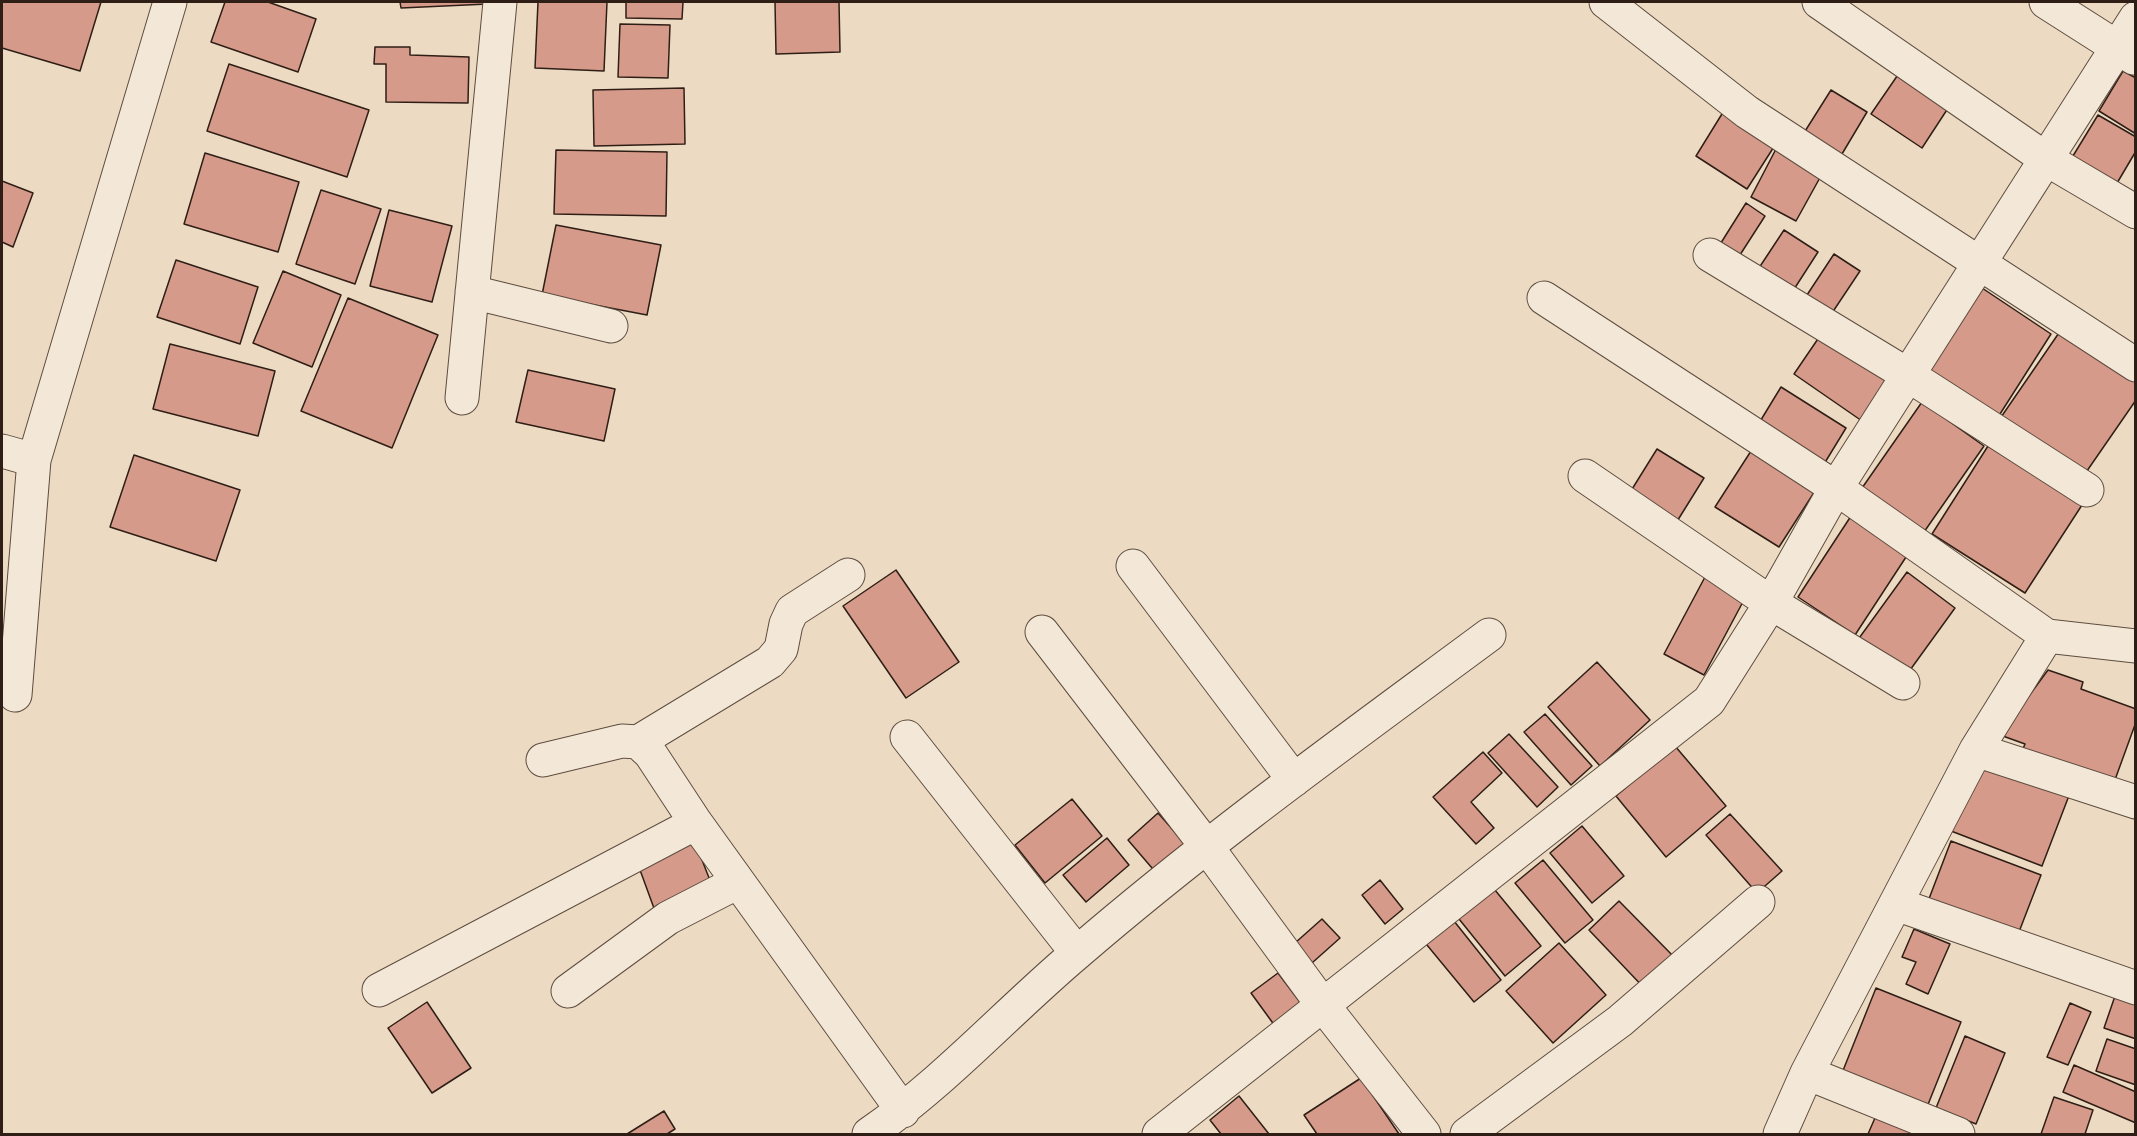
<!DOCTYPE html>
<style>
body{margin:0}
#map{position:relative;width:2137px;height:1136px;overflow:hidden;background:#ecdbc2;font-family:Cardo,serif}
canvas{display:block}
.frame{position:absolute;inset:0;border:3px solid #2e1e15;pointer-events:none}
</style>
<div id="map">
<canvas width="2137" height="1136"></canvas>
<div class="frame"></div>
</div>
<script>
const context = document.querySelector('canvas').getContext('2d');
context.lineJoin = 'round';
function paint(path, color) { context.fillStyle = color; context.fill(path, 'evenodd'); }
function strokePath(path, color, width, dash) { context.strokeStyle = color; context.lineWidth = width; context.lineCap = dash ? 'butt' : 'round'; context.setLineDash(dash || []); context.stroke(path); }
const building = new Path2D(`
 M2,2H101L80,71L2,48Z
 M225,2H268L316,19L298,72L211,42Z
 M400,2H488V4L401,8Z
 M538,2H607L604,71L535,68Z
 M626,2H683L682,19L626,18Z
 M775,2H839L840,52L776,54Z
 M620,24L670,25L668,78L618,77Z
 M375,47H410V55L469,57L468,103L386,102V64H374Z
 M229,64L369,110L347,177L207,131Z
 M1904,66L1954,99L1922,148L1871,114Z
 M2123,71L2136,78V134L2099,111Z
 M684,88L685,144L594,146L593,90Z
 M1831,90L1867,112L1839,159L1802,136Z
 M1725,109L1777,142L1747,189L1696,156Z
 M2098,115L2136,137V151L2110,195L2065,169Z
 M1776,149L1822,174L1796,221L1751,197Z
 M556,150L667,152L666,216L554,214Z
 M205,153L299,182L278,252L184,224Z
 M2,181L33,193L13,247L2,242Z
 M321,190L381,209L355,284L296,264Z
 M1746,203L1765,216L1738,258L1719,246Z
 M389,210L452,226L432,302L370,286Z
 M556,225L661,245L647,315L542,295Z
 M1784,230L1818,252L1789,297L1755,274Z
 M1834,254L1860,271L1830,316L1805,298Z
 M176,260L258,287L240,344L157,317Z
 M283,271L341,295L312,367L253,343Z
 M1982,288L2051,334L1993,425L1923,380Z
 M348,298L438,335L392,448L301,411Z
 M2063,327L2136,376V400L2080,481L1997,423Z
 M1824,330L1893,377L1862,421L1794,374Z
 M170,344L275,371L258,436L153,409Z
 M528,370L615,389L604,441L516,422Z
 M1781,387L1846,428L1821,469L1756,428Z
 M1922,402L1984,446L1924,532L1862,488Z
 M1988,446L2082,505L2025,593L1932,534Z
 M1657,449L1704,478L1676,523L1629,494Z
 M1751,451L1815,491L1779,547L1715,507Z
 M134,455L240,490L216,561L110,527Z
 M1851,516L1908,554L1855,635L1798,597Z
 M896,570L959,662L906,698L843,606Z
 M1907,572L1955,608L1905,677L1857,641Z
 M1705,577L1745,598L1704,675L1664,654Z
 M1597,662L1650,720L1600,766L1548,707Z
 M2048,670L2083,682L2081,689L2136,709V722L2112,788L2020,756L2025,744L2000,735Z
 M1545,714L1592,766L1571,785L1524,732Z
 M1509,734L1558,787L1537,807L1488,753Z
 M1675,746L1726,806L1666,857L1616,796Z
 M1483,752L1502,773L1471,802L1494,828L1476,844L1433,797Z
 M1979,758L2070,793L2042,866L1951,831Z
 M1072,799L1102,836L1045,883L1015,845Z
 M1158,813L1189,848L1158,875L1128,840Z
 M1730,814L1782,871L1757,893L1706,835Z
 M1582,826L1624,876L1592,903L1550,853Z
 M693,837L713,888L655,911L636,859Z
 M1107,838L1129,865L1086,902L1063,875Z
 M1951,841L2041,875L2017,937L1927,904Z
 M1543,860L1593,920L1565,943L1515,883Z
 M1380,880L1403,909L1385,924L1362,895Z
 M1490,884L1541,946L1505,976L1455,914Z
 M1619,901L1678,961L1647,991L1589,930Z
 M1450,916L1501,980L1474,1002L1422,939Z
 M1322,919L1340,938L1303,971L1286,951Z
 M1914,929L1950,944L1928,994L1906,984L1916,962L1902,957Z
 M1559,943L1606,995L1553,1043L1506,991Z
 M1278,973L1303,1006L1275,1026L1251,993Z
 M1876,988L1961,1022L1927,1107L1842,1073Z
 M2115,996L2136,1003V1039L2104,1028Z
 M427,1002L471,1068L432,1093L388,1028Z
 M2070,1003L2091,1012L2068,1065L2047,1057Z
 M1965,1036L2005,1053L1976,1124L1936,1108Z
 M2107,1039L2136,1049V1085L2096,1071Z
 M2074,1065L2136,1092V1123L2063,1092Z
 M1361,1078L1399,1134H1317L1304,1115Z
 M1239,1096L1269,1134H1221L1210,1120Z
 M2054,1097L2093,1110L2085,1134H2041Z
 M664,1111L675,1129L667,1134H627Z
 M1878,1111L1933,1134H1868Z`);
paint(building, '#d69a8a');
strokePath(building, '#2e1e15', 1.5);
const street = new Path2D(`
 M1606,2L1747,112L2136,365
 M1819,2L2046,159L2136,212
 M2046,2L2134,58
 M1710,255L1908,375L2087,490
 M472,292L611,326
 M1544,298L1836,488L2047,636L2136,646
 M462,398L500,2
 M2,451L34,460
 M1585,476L1771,603L1903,683
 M1133,566L1294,780
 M1042,632L1207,847L1322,1004L1424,1134
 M15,695L34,460L170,2
 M907,737L1077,953
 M638,742L770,662L781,649L786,624L792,611L848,575
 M1976,750L2136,802
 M543,760L622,741L638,742L650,753L696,823L903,1111
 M1896,904L2136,988
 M379,990L696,823
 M568,991L668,918L738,882
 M1807,1073L1958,1134
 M869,1134C945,1082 1007,1012 1077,953C1208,840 1350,738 1489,635
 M1159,1134L1709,701L1771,603L1836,488L2136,18
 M1467,1134L1620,1021L1758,902
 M1780,1134L1807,1073L1976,750L2047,636`);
strokePath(street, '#5e4d40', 35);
strokePath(street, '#f3e8d7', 33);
</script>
